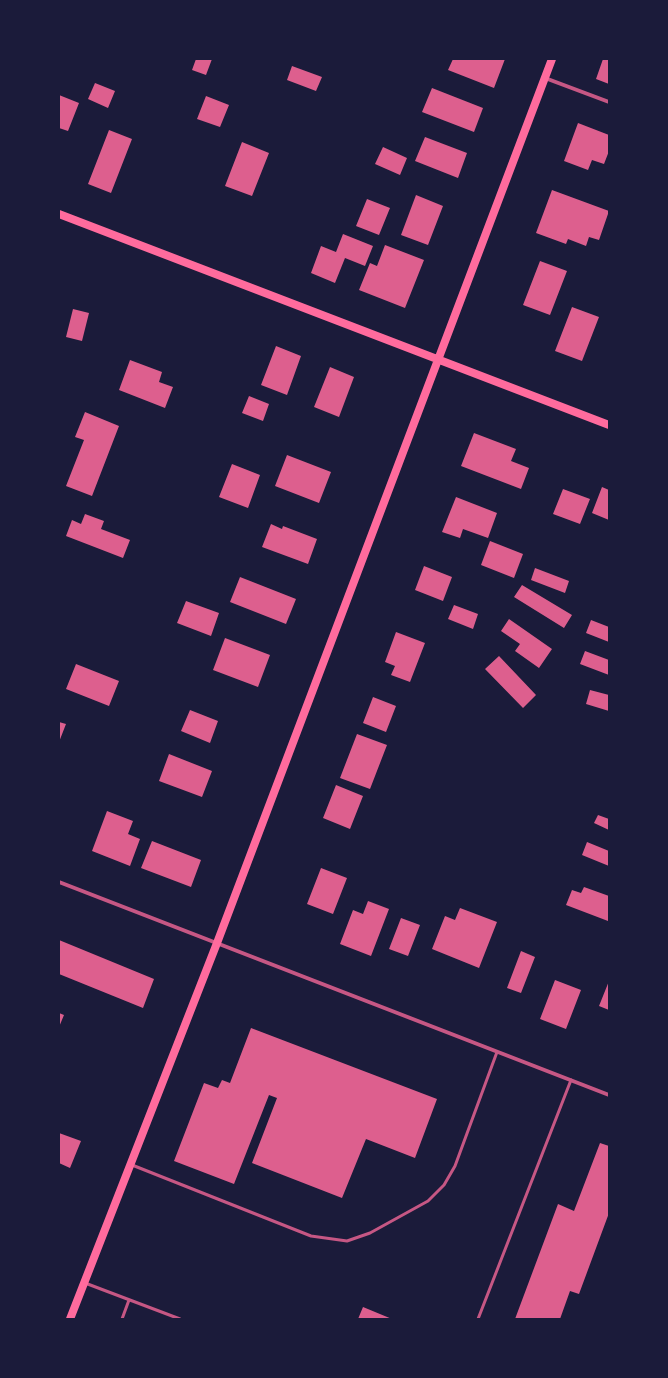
<!DOCTYPE html>
<style>
body{margin:0}
#map{position:relative;width:668px;height:1378px;overflow:hidden;background:#1b1b3a;font-family:"Open Sans",sans-serif}
canvas{display:block}
.frame{position:absolute;inset:0;border:60px solid #1b1b3a;pointer-events:none}
</style>
<div id="map">
<canvas width="668" height="1378"></canvas>
<div class="frame"></div>
</div>
<script>
const context = document.querySelector('canvas').getContext('2d');
context.lineJoin = 'round';
function paint(path, color) { context.fillStyle = color; context.fill(path, 'evenodd'); }
function strokePath(path, color, width, dash) { context.strokeStyle = color; context.lineWidth = width; context.lineCap = dash ? 'butt' : 'round'; context.setLineDash(dash || []); context.stroke(path); }
paint(new Path2D(`
 M196,59H212L206,75L192,70Z
 M453,59H505L494,88L448,70Z
 M603,59H609V84L596,79Z
 M292,66L322,77L316,91L287,80Z
 M95,83L115,91L108,108L88,99Z
 M432,88L483,108L474,132L422,112Z
 M59,95L79,103L68,131L59,128Z
 M206,96L229,105L220,127L197,119Z
 M578,123L609,135V151L604,164L592,160L588,170L564,161Z
 M109,130L132,139L111,193L88,184Z
 M425,137L467,153L458,178L415,161Z
 M242,142L269,153L252,196L225,186Z
 M383,147L407,158L400,175L375,164Z
 M552,190L609,211L599,240L589,237L586,246L568,239L566,244L536,233Z
 M416,195L443,206L428,245L401,235Z
 M367,199L390,208L379,235L356,226Z
 M343,234L373,246L365,266L345,258L335,283L311,273L321,246L336,252Z
 M385,245L424,260L405,308L359,290L370,263L377,266Z
 M540,261L567,271L550,315L523,305Z
 M572,307L599,317L582,361L555,351Z
 M73,309L89,313L82,341L66,337Z
 M276,346L301,356L287,395L261,385Z
 M130,360L162,372L159,382L173,387L165,408L119,390Z
 M330,367L354,377L339,417L314,407Z
 M249,396L269,404L263,421L242,413Z
 M85,412L119,426L92,496L66,486L84,440L75,437Z
 M474,433L516,449L511,461L529,468L521,489L461,466Z
 M287,455L331,472L319,503L275,486Z
 M232,464L260,475L248,508L219,497Z
 M602,487L609,490V520L592,513Z
 M563,489L590,499L580,524L553,514Z
 M456,497L497,513L488,538L463,529L460,538L442,532Z
 M85,514L104,521L101,529L130,540L123,558L66,536L72,520L81,524Z
 M271,524L282,529L283,526L317,539L308,564L262,547Z
 M490,541L523,554L514,578L481,565Z
 M424,566L452,577L443,601L415,590Z
 M535,568L569,581L565,593L531,580Z
 M240,577L296,599L286,624L230,602Z
 M522,585L572,615L564,628L514,597Z
 M186,601L219,613L211,636L177,623Z
 M454,605L478,614L473,629L448,619Z
 M509,619L552,649L539,668L515,651L520,644L501,631Z
 M591,620L609,627V642L586,633Z
 M396,632L425,643L410,682L391,675L395,666L385,662Z
 M225,638L270,655L258,687L213,670Z
 M585,651L609,660V675L580,664Z
 M499,656L536,695L523,708L485,669Z
 M76,664L119,681L109,706L66,689Z
 M590,690L609,695V711L586,704Z
 M373,697L396,706L386,732L363,723Z
 M190,710L218,721L210,743L181,731Z
 M59,722L66,724L59,742Z
 M357,734L387,745L370,789L340,778Z
 M169,754L212,771L202,797L159,781Z
 M336,785L363,796L350,829L323,818Z
 M107,811L133,821L128,834L140,839L130,866L92,851Z
 M598,815L609,819V830L594,823Z
 M152,841L201,860L191,887L141,868Z
 M587,842L609,851V866L582,855Z
 M321,868L347,878L333,914L307,904Z
 M584,887L609,896L608,921L566,905L572,890L581,893Z
 M368,901L389,909L371,956L340,944L353,910L363,914Z
 M460,908L497,922L479,968L432,949L445,916L455,920Z
 M401,918L420,925L408,956L389,949Z
 M59,940L154,979L143,1008L59,974Z
 M521,951L535,957L521,993L507,988Z
 M555,980L581,990L566,1029L540,1019Z
 M609,981V1010L599,1006Z
 M59,1013L64,1015L59,1027Z
 M251,1028L437,1099L415,1158L366,1139L342,1198L252,1163L277,1098L269,1095L234,1184L174,1161L204,1083L218,1088L222,1080L230,1083Z
 M59,1133L81,1141L70,1168L59,1163Z
 M600,1143L609,1146V1213L579,1294L570,1291L560,1319H515L558,1204L574,1211Z
 M363,1307L392,1319H358Z`), '#dd5f8e');
strokePath(new Path2D(`
 M132,1165L311,1236L347,1241L370,1233L428,1201L444,1185L455,1166L497,1052
 M85,1283L180,1319
 M122,1319L129,1300
 M478,1319L571,1080`), '#c65784', 3);
strokePath(new Path2D(`
 M545,78L609,102
 M59,882L609,1095`), '#c65784', 4);
strokePath(new Path2D(`
 M59,214L609,425
 M70,1319L217,943L552,59`), '#ff6b9d', 8);
</script>
